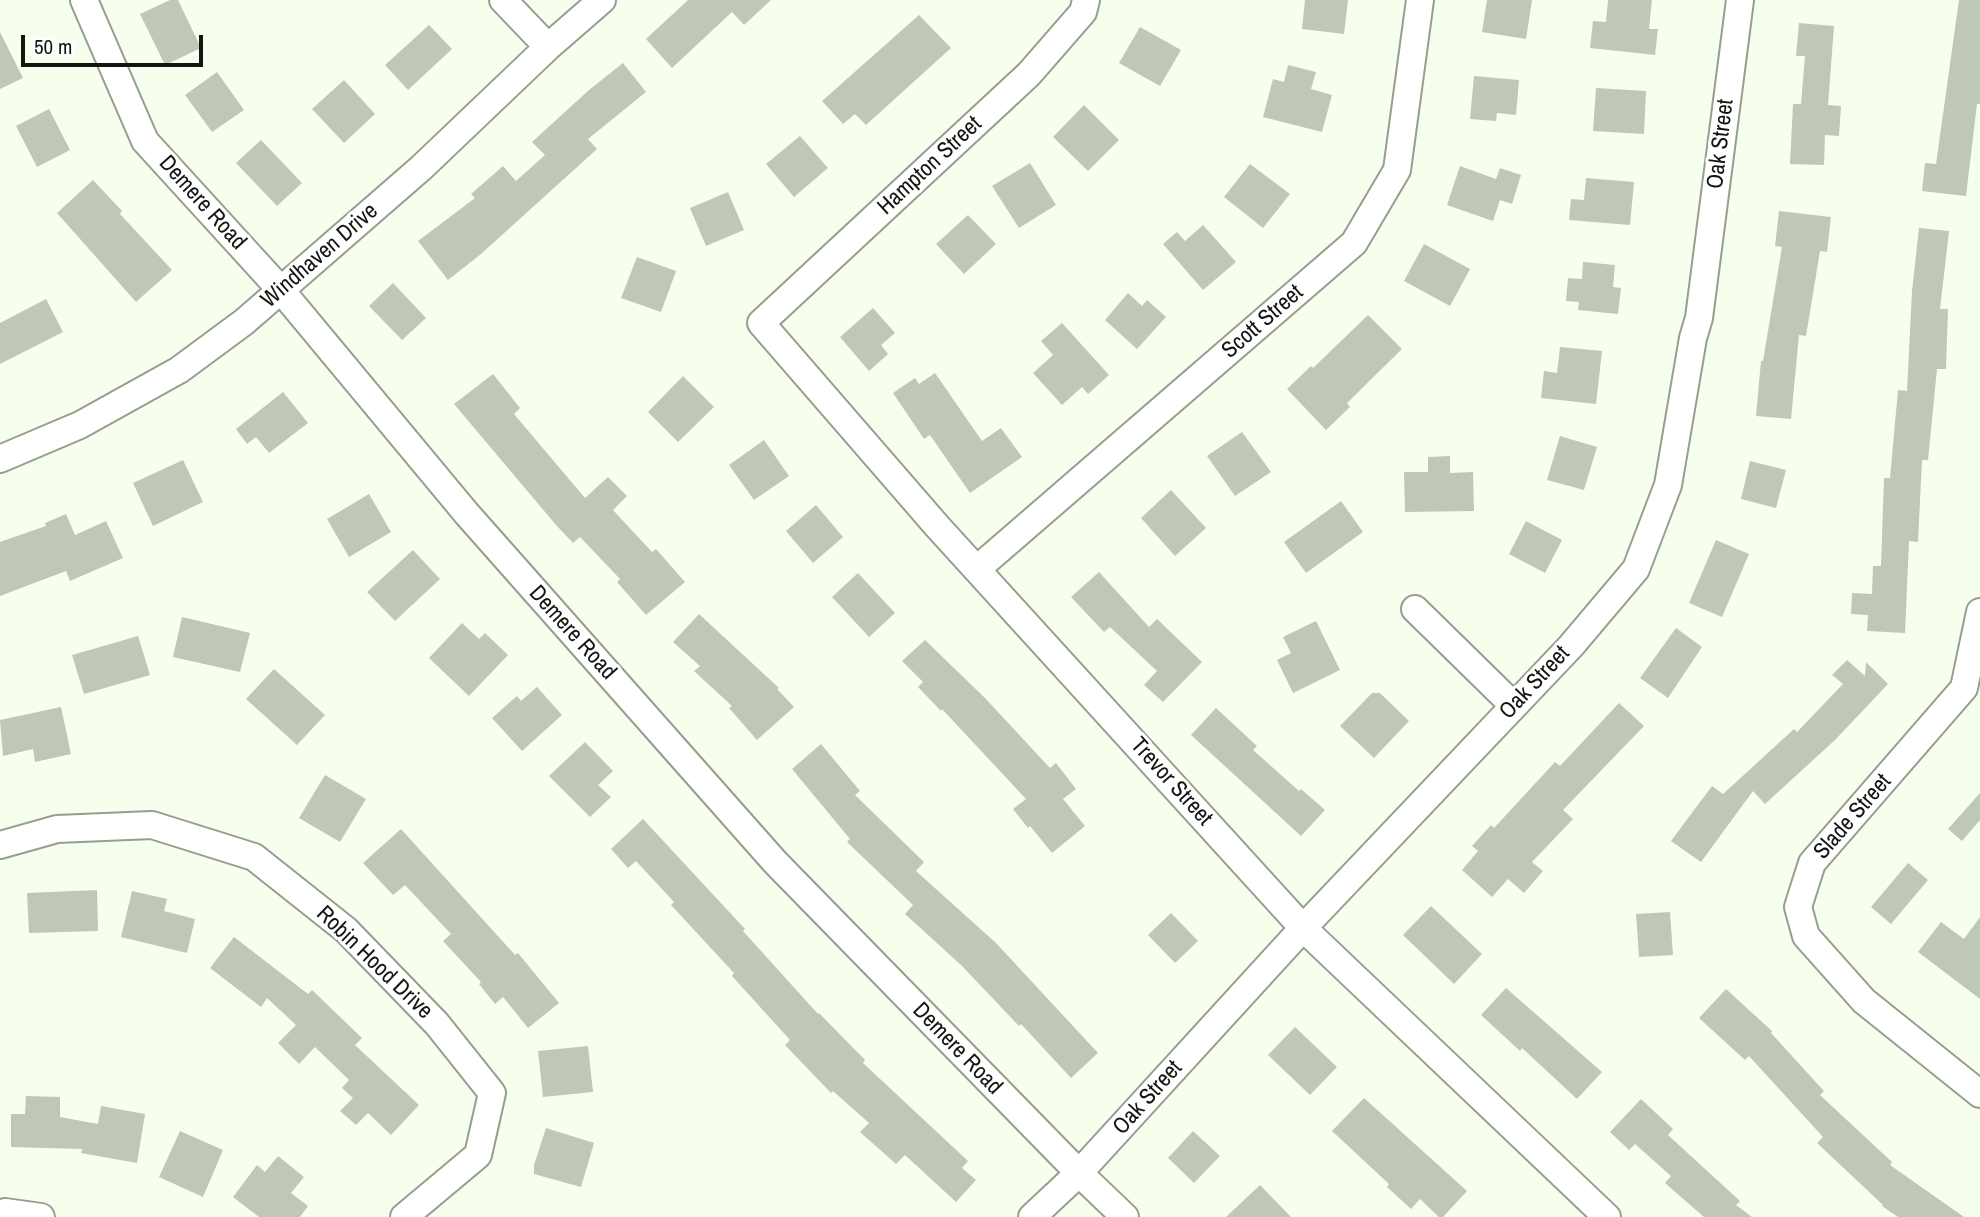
<!DOCTYPE html>
<style>
body{margin:0}
#map{position:relative;width:1980px;height:1217px;overflow:hidden;background:#f6ffed;font-family:"Archivo Narrow",sans-serif}
canvas{display:block}
.scale{position:absolute;left:21px;top:35px;width:182px;height:32px;box-sizing:border-box;border:4px solid #131610;border-top:0;padding-left:9px;font-size:21px;line-height:24px;white-space:nowrap;color:#131610;-webkit-text-stroke:5px #fff;paint-order:stroke}
</style>
<div id="map">
<canvas width="1980" height="1217"></canvas>
<div class="scale">50 m</div>
</div>
<script>
const context = document.querySelector('canvas').getContext('2d');
context.lineJoin = 'round';
function paint(path, color) { context.fillStyle = color; context.fill(path, 'evenodd'); }
function strokePath(path, color, width, dash) { context.strokeStyle = color; context.lineWidth = width; context.lineCap = dash ? 'butt' : 'round'; context.setLineDash(dash || []); context.stroke(path); }
function drawText(font, color, halo, rows, align = 'center') {
  context.font = font + ' "Archivo Narrow",sans-serif'; context.lineWidth = 6; context.setLineDash([]); context.textBaseline = 'middle'; context.strokeStyle = halo; context.fillStyle = color; for (const [text, x, y, turn = 0] of rows) {
    context.save(); context.translate(x, y); context.rotate((+turn || 0) * Math.PI / 180); context.textAlign = isNaN(turn) ? turn : align; if (halo) context.strokeText(text, 0, 0); context.fillText(text, 0, 0); context.restore();
  }
}
paint(new Path2D(`
 M170,0H178L201,48L165,65L140,14Z
 M688,0H771L744,25L732,12L672,68L646,39Z
 M1305,0H1348L1344,34L1302,29Z
 M1487,0H1532L1526,39L1482,32Z
 M1608,0H1652L1649,29H1658L1655,55L1590,48L1593,21L1606,22Z
 M1959,0H1980V104H1977L1966,196L1922,191L1925,163L1936,164Z
 M919,15L951,48L866,125L855,114L843,124L822,101Z
 M1799,23L1834,26L1828,105L1841,106L1839,136L1825,135L1824,165L1790,164L1793,104H1801L1805,56H1796Z
 M429,25L452,49L408,90L385,65Z
 M1140,27L1181,50L1160,86L1119,63Z
 M0,32L23,78L0,89Z
 M623,63L646,92L588,139L597,149L481,254L448,280L418,241L475,198L471,194L503,166L516,181L545,155L532,142L589,90Z
 M1288,65L1316,72L1311,89L1332,95L1322,132L1263,117L1273,79L1284,82Z
 M217,72L244,110L212,132L185,95Z
 M1474,76L1519,80L1516,115L1497,113L1496,121L1470,119Z
 M344,80L375,114L344,143L312,109Z
 M1596,88L1646,91L1644,134L1593,131Z
 M1084,105L1119,140L1088,171L1053,137Z
 M49,109L70,150L37,167L16,126Z
 M800,136L828,168L794,197L766,164Z
 M261,140L302,183L277,206L236,163Z
 M1030,163L1056,205L1019,228L992,186Z
 M1250,164L1290,194L1263,228L1224,197Z
 M1460,166L1496,179L1500,168L1521,175L1512,204L1500,200L1493,221L1447,205Z
 M1586,178L1634,182L1630,225L1569,220L1571,199L1584,200Z
 M93,180L122,211L120,214L172,270L136,302L57,213Z
 M728,192L744,230L706,246L690,208Z
 M1779,211L1831,217L1827,252L1820,251L1806,336L1799,335L1791,419L1756,416L1761,361H1763L1782,247L1775,246Z
 M968,215L996,244L964,274L936,244Z
 M1203,225L1236,262L1203,290L1163,244L1177,232L1185,241Z
 M1919,228L1949,231L1940,309H1948L1946,369H1937L1928,460H1922L1918,542L1909,541L1905,633L1867,631L1868,615L1851,614L1852,593L1872,594L1873,566H1881L1884,478H1890L1898,390L1907,391L1912,291Z
 M1424,244L1470,269L1450,306L1404,281Z
 M637,257L676,271L661,312L621,298Z
 M1583,262L1615,265L1613,287L1621,288L1618,314L1578,310L1579,302L1566,301L1568,278L1582,279Z
 M393,283L426,318L402,340L369,306Z
 M1128,293L1142,306L1147,300L1166,317L1137,349L1105,320Z
 M46,299L63,332L0,364V323Z
 M873,308L895,333L881,345L888,354L869,371L840,337Z
 M1368,315L1402,349L1347,403L1350,407L1326,430L1287,389L1311,366L1313,368Z
 M1062,323L1109,375L1088,394L1082,387L1062,405L1033,373L1053,355L1041,341Z
 M1560,347L1602,351L1596,404L1541,398L1544,371L1557,373Z
 M935,373L982,441L1001,428L1022,457L970,493L930,435L924,439L893,393L915,378L919,384Z
 M493,374L520,408L514,414L585,498L608,477L627,496L613,510L652,552L656,549L685,582L646,615L617,582L620,579L580,537L573,543L556,525L454,404Z
 M683,376L714,407L678,442L648,412Z
 M283,392L308,423L269,453L256,437L247,444L236,429Z
 M1242,432L1271,472L1235,496L1207,456Z
 M1560,436L1597,447L1584,490L1547,480Z
 M764,440L789,476L754,500L729,465Z
 M1450,456V473L1473,472L1474,511L1405,512L1404,472H1428V457Z
 M183,460L203,502L153,526L133,483Z
 M1750,461L1786,470L1776,508L1741,499Z
 M1171,490L1206,528L1175,556L1141,518Z
 M369,494L391,532L349,557L327,519Z
 M1341,501L1363,532L1306,573L1284,542Z
 M816,505L843,537L813,563L786,531Z
 M66,514L75,535L106,521L123,558L70,581L66,571L0,596V542L46,526L45,523Z
 M1526,521L1562,540L1545,573L1509,554Z
 M1716,540L1749,554L1722,617L1689,603Z
 M413,550L440,579L395,621L367,592Z
 M1099,572L1149,627L1157,619L1202,662L1163,702L1144,685L1157,671L1110,627L1104,632L1071,597Z
 M858,573L895,613L869,637L832,597Z
 M699,614L779,688L777,689L794,707L757,740L729,708L732,706L694,671L700,666L673,642Z
 M182,617L250,633L240,672L173,657Z
 M1316,621L1340,670L1293,693L1277,660L1291,653L1283,637Z
 M462,623L479,639L485,633L508,655L469,696L429,658Z
 M1676,628L1702,647L1668,698L1640,678Z
 M138,636L150,675L84,694L72,655Z
 M925,640L985,698L1050,768L1056,763L1076,789L1063,799L1085,826L1052,853L1030,826L1028,828L1013,809L1026,799L942,709L941,711L918,687L923,682L902,661Z
 M1847,660L1865,676L1866,662L1888,684L1835,740L1765,804L1753,791L1701,862L1671,841L1712,786L1723,794L1794,729L1797,732L1843,684L1832,675Z
 M274,669L325,715L297,745L246,699Z
 M537,687L562,715L522,751L492,718L517,696L521,701Z
 M1372,693H1380L1409,721L1374,758L1340,726Z
 M1619,703L1644,726L1563,810L1573,819L1532,862L1543,871L1524,893L1508,879L1492,897L1462,870L1478,851L1472,846L1491,825L1494,828L1555,762L1560,766Z
 M61,707L71,754L35,762L33,749L3,756L0,720Z
 M1216,708L1257,746L1253,750L1299,791L1301,789L1325,810L1301,836L1191,735Z
 M585,742L613,771L598,785L611,797L590,817L549,776Z
 M821,744L860,791L855,795L924,862L916,871L996,943L1098,1053L1071,1078L1021,1024L1019,1026L962,966L905,914L913,905L847,842L850,839L792,769Z
 M325,775L366,799L340,842L299,818Z
 M1980,793V820L1962,841L1948,829Z
 M643,819L745,929L743,931L818,1014L819,1013L865,1060L863,1063L968,1161L962,1168L976,1180L956,1202L905,1155L896,1164L860,1132L869,1123L833,1091L831,1093L785,1045L790,1040L732,976L734,973L671,905L674,902L636,861L628,868L611,849Z
 M401,829L515,955L518,953L559,1003L528,1028L503,997L495,1004L479,984L481,982L443,941L451,934L405,885L393,895L363,863Z
 M1908,863L1928,880L1891,924L1871,907Z
 M97,890L98,931L29,933L27,893Z
 M132,891L167,899L164,911L195,919L187,953L121,937Z
 M1431,906L1482,954L1454,984L1403,935Z
 M1670,912L1673,955L1639,957L1636,914Z
 M1171,913L1198,941L1175,963L1148,935Z
 M1980,917V999L1918,952L1941,922L1964,939Z
 M234,937L308,994L312,990L362,1038L355,1045L419,1105L391,1135L368,1113L356,1125L340,1111L353,1098L342,1088L349,1080L315,1047L299,1064L278,1043L296,1025L267,998L261,1007L210,968Z
 M1506,988L1602,1072L1577,1099L1522,1048L1520,1051L1481,1015Z
 M1726,989L1772,1031L1771,1033L1824,1091L1820,1095L1892,1162L1890,1165L1964,1217H1898L1882,1206L1883,1205L1817,1143L1823,1137L1749,1056L1745,1060L1699,1018Z
 M1295,1027L1337,1067L1310,1095L1268,1055Z
 M588,1046L593,1092L543,1097L538,1051Z
 M26,1096L60,1097V1117L98,1124L101,1106L145,1114L137,1163L81,1153L82,1149L11,1147V1114H25Z
 M1364,1098L1467,1191L1443,1217H1439L1420,1199L1411,1209L1387,1187L1389,1184L1332,1131Z
 M1641,1099L1673,1129L1668,1135L1740,1201L1736,1205L1752,1217H1704L1665,1183L1671,1176L1635,1144L1629,1150L1610,1132Z
 M546,1128L594,1143L581,1187L534,1174V1165Z
 M180,1131L223,1150L203,1197L159,1177Z
 M1193,1131L1220,1156L1194,1183L1168,1158Z
 M278,1156L304,1177L291,1193L308,1206L300,1217H259L233,1197L257,1165L265,1172Z
 M1260,1185L1291,1217H1226Z`), '#bfc7b6');
const minor = new Path2D(`
 M84,0L145,141L280,289L467,514L775,862L1079,1173L1125,1217
 M503,0L548,47
 M1086,0L1083,12L1029,74L761,323L937,526L1303,928L1607,1217
 M0,459L80,425L179,370L244,322L421,168L548,47L602,0
 M977,569L1354,243L1397,170L1420,0
 M1415,609L1514,706
 M1980,612L1964,688L1812,863L1798,907L1806,936L1864,1001L1980,1094
 M0,845L57,829L152,825L254,857L346,930L437,1024L492,1093L478,1155L404,1217
 M0,1214L5,1212L41,1217
 M1032,1217L1079,1173L1303,928L1571,646L1636,569L1668,485L1693,338L1699,318L1740,0`);
strokePath(minor, '#969e8e', 30);
strokePath(minor, '#fff', 26);
drawText('23px', '#131610', '#fff', [
 ["Oak Street",1721,144,-83],
 ["Hampton Street",930,166,-43],
 ["Demere Road",202,203,48],
 ["Windhaven Drive",320,256,-41],
 ["Scott Street",1263,322,-41],
 ["Demere Road",572,633,48],
 ["Oak Street",1535,683,-47],
 ["Trevor Street",1171,782,48],
 ["Slade Street",1853,817,-49],
 ["Robin Hood Drive",374,963,44],
 ["Demere Road",957,1049,46],
 ["Oak Street",1148,1098,-48]
]);
</script>
